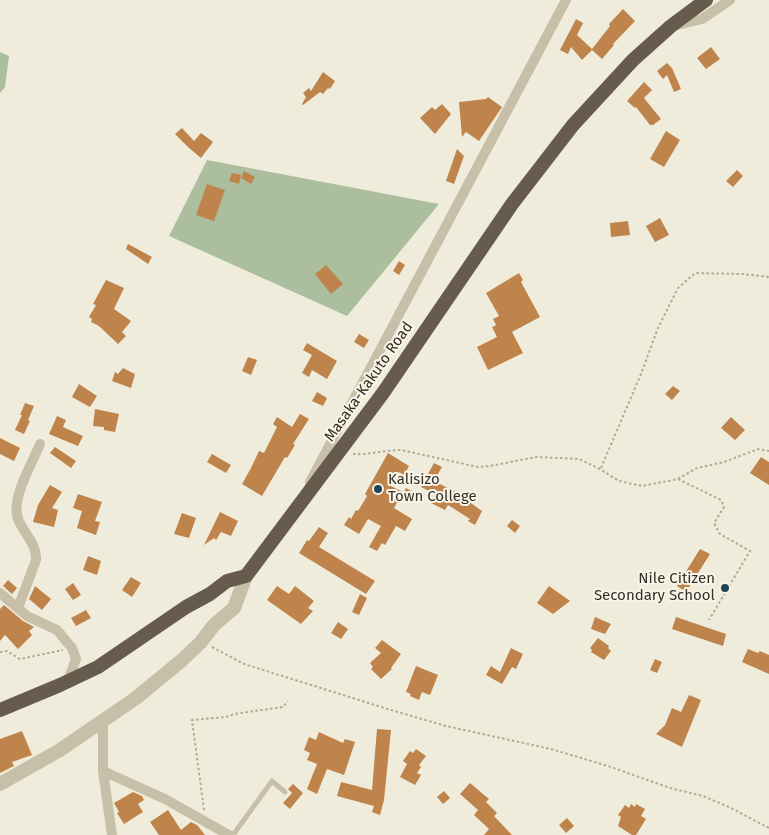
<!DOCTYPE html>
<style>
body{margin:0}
canvas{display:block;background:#f0ecdc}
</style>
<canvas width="769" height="835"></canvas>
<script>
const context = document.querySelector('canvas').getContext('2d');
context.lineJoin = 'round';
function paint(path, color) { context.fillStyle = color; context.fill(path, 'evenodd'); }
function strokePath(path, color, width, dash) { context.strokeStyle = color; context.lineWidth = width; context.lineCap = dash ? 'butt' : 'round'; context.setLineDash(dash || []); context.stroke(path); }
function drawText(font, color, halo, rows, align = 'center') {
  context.font = font + ' "Fira Sans",sans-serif'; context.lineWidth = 4; context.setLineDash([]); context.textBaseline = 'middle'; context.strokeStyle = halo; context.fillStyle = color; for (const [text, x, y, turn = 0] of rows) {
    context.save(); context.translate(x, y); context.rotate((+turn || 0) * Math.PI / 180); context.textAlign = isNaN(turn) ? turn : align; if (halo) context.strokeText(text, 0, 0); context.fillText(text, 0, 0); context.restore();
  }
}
paint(new Path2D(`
 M0,52L9,56L5,87L0,93Z
 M207,160L439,204L347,316L169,236Z`), '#abbe9d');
paint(new Path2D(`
 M623,9L635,21L613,44L614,45L602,59L592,50L582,60L571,47L568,54L560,50L576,19L583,23L577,35L592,49L610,26L609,24Z
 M711,47L720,59L706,69L697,58Z
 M667,63L672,68L681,89L674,92L667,75L663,79L657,71Z
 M323,72L335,81L330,89L328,88L323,94L320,92L303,105L302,104L306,97L303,93L309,88L311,91Z
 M644,82L652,90L644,98L661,119L653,125H650L636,107L635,108L627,101Z
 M488,97L502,107L500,110L479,141L466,132L462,137L459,102L486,99Z
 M442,104L451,114L435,134L420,118L432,107L435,110Z
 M182,128L194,141L201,133L213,142L201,158L189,148L175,134Z
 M666,131L680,140L664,167L650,159Z
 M457,149L464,156L454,184L446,181Z
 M737,170L743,176L733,187L726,181Z
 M244,171L255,177L251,184L241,178Z
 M232,173L241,175L239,184L229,181Z
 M207,184L225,190L214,221L196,215Z
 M660,218L669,235L655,242L646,226Z
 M628,221L630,235L611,237L610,223Z
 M128,244L152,257L148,264L126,249Z
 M399,261L405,265L399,275L393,271Z
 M326,265L343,284L331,294L315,274Z
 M519,273L523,280L521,282L540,317L512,332L523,353L488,370L477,347L497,337L492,327L496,325L493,319L499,316L486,293Z
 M106,280L124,288L114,309L131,321L122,332L126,336L118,344L99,326L91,322L92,319L89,317L96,305L93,304Z
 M359,334L369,340L364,348L354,342Z
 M307,343L337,361L327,379L312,370L309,377L302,373L312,355L303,350Z
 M248,357L257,360L251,375L242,371Z
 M123,368L135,374L131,388L112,381L115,372L118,374Z
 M79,384L97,396L90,407L72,397Z
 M673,386L680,391L672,400L665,394Z
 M317,392L327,398L323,406L312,401Z
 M25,403L34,406L28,420L30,421L24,434L15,430L22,415H20Z
 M95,409L119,414L115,432L104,430V427L93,426Z
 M300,414L309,419L293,444L295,445L287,458L285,457L262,496L242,484L251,468L259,451L264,453L277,427L273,424L277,417L292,427Z
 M57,416L66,420L63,427L83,436L78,446L49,434Z
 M731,417L745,430L735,440L721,428Z
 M0,438L20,448L14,461L0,454Z
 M55,447L76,461L71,468L50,453Z
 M388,453L409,466L404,475L399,472L391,486L403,492L394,508L412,519L405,531L396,526L385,545L382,543L377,551L369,547L381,526L368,519L359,534L344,525L349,517L351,519L356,510L358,511L367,496L365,494Z
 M212,454L231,465L226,473L207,462Z
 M761,457L769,462V485L750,473Z
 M434,463L442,467L434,481L454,491L482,511L475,525L468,521L470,519L448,505L445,510L431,503L435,494L421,487Z
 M50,485L62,492L52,508L58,510L54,527L33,522L38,505Z
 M406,488L418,495L413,503L402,496Z
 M78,494L102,502L95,521L100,522L96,535L77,528L82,511L73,508Z
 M220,512L238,521L231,536L221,532L216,540L214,538L204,545Z
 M182,513L196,518L189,538L174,534Z
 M512,520L520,526L515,533L507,526Z
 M319,527L328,533L319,547L375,581L366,594L299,553L307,540L309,541Z
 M700,549L710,554L686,592L677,586Z
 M88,556L101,561L97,575L83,570Z
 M131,577L141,583L132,597L122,590Z
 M8,580L17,588L12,594L3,586Z
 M73,583L81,595L73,600L65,589Z
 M35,586L51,599L42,610L29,599Z
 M277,586L289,594L295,586L314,601L308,608L313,611L301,624L267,600Z
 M549,586L570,601L553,614L537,603Z
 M360,594L367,598L359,615L352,612Z
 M4,605L23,621L34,627L29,631L32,635L18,649L5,635L0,641V609Z
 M86,610L91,618L76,626L71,618Z
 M595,617L611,624L605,634L591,629Z
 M676,617L726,634L723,646L672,629Z
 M338,622L348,629L341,639L331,633Z
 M598,638L609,646L608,648L611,651L604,660L591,652L592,650L590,648Z
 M382,640L401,654L391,668L392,669L381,679L371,669L373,667L370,663L381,653L375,648Z
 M511,648L523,654L516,669L512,667L502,684L486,675L491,666L500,672Z
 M748,649L758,653L760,651L769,655V674L742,662Z
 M655,659L662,662L657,673L650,670Z
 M416,666L438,675L430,695L422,692L419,700L410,696L411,694L406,692Z
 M689,695L701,700L682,747L656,734L665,725L672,708L681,712Z
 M377,729L391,730L384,800L380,815L372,812L374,806L337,796L341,782L372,790Z
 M22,731L32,755L12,762L14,766L0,773V739Z
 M319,732L343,743L345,739L355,742L344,775L327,769L317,794L307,789L317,764L307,760L310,753L304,750L309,737L316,740Z
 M416,749L426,756L419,765L421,767L417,773L421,775L415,785L400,777L407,764L403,761L410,751L413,753Z
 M470,783L489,799L486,802L497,813L494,816L512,835H484L489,829L474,815L478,810L460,794Z
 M293,784L303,793L290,809L283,803L292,793L288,789Z
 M444,791L450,798L443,804L437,797Z
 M133,792L142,796L144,800L138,804L143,812L124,824L117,813L119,812L114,803Z
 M631,804L635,807L636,804L645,809L641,816L646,819L636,835H632L618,826L621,817L618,815L625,805L629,808Z
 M168,810L181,830L191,822L197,825L205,835H159L150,822Z
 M567,818L574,826L566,833L559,825Z`), '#be844c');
strokePath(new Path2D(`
 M353,454C369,455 385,450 401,450L478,467L490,466L536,457L579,459L600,469L619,481L642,486L678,479L697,468L724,462L758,449L769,451
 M601,468L641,374L658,328L678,288L695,273L743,274L769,277
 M678,479L721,500L724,507L714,523L720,534L750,551L709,620
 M212,647L244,664L391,710L446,726L551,749L608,766L670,788L703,796L731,808L769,828
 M0,652L7,651L20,659L63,650
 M204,810L192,720L226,717L234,714L283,707L288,701`), '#b3a993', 2, [2.5, 2.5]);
strokePath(new Path2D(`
 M233,835L272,781L285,792`), '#c8bfa8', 5);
strokePath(new Path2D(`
 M673,26L702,19L730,0
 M310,482L566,0
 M0,593L27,616L57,630L72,648L76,659L68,681
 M18,608L36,560C37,544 25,535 19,521C9,501 32,464 40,444
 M103,721V771L165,799L229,835
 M103,771L112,835`), '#c8bfa8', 10);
strokePath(new Path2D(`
 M0,784L60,750L136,698L181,661L201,642L214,625L234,608L246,576`), '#c8bfa8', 14);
strokePath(new Path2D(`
 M0,710L60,685L98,667L186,607L210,594L227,581L246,576L383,393L512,204L573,125L633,60L671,26L706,0`), '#665b4d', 14);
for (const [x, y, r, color] of [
 [378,489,5,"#204454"],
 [725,588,5,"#204454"]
]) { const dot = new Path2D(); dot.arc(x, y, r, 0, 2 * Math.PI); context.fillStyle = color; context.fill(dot); strokePath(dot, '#f8f5e8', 2); }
drawText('15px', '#352f28', '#f8f5e8', [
 ["Masaka-Kakuto Road",369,382,-55]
]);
drawText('15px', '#352f28', '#f8f5e8', [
 ["Kalisizo",388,480],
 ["Town College",388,497],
 ["Nile Citizen",715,579,"right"],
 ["Secondary School",715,596,"right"]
], 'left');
</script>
